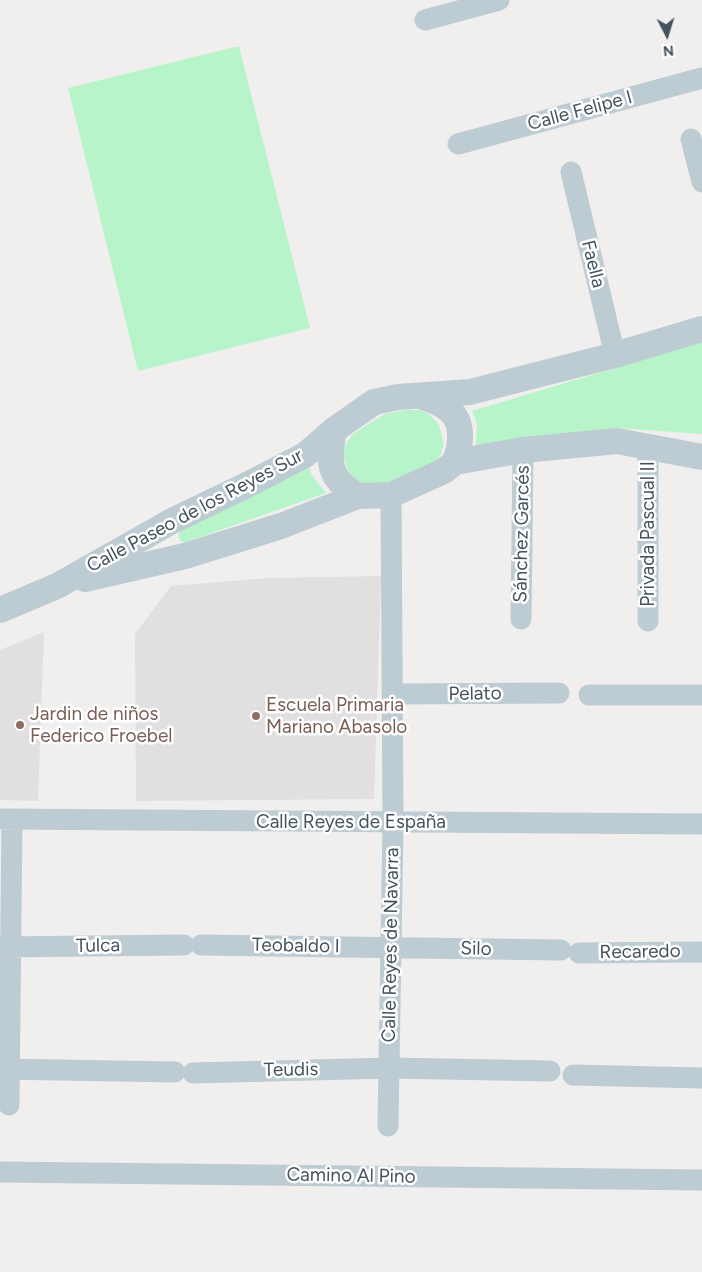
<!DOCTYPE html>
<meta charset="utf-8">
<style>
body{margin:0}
#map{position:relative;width:702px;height:1272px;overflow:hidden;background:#f1eeee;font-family:Figtree,sans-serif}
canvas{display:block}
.north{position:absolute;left:642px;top:10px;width:50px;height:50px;-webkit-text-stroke:4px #fff;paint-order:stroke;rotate:175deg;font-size:14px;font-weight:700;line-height:20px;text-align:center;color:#44545e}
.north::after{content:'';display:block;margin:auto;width:18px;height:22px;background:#44545e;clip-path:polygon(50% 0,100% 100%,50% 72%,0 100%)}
</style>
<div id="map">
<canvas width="702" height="1272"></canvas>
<div class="north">N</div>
</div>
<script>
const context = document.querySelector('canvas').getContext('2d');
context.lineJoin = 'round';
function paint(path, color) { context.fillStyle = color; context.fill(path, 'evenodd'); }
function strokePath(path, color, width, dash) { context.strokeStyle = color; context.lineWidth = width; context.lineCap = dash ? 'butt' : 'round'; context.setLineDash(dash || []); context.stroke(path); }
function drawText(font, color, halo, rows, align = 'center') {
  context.font = font + ' Figtree,sans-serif'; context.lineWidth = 5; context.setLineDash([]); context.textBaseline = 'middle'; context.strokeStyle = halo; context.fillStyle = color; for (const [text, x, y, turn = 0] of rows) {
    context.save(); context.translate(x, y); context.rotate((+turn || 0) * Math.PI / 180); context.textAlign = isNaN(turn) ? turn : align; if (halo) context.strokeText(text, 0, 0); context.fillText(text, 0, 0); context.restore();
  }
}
paint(new Path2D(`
 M381,576L374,799L136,801L135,634L171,586L268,578Z
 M44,632L38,801L0,800V650Z`), '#e2dfe0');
paint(new Path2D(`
 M239,46L310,328L138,371L68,88Z
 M702,342V434L616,428L476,446L477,423L472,411Z
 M406,410H420L429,414L439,425L444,444L440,456L433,465L392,487L360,484L351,476L347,467L343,455L345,445L353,434L385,414Z
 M309,466L311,474L326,493L186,542H181L178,536L181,530Z`), '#b7f4ca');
strokePath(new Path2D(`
 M425,20L499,0
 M691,139L702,182
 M458,144L702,78
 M571,172L615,355
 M521,619L523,450
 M648,621V447
 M392,694L559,693
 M589,695H702
 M0,819L702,824
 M201,945L561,950
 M0,947L184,945
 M579,953L702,952
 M0,1069L175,1072
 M193,1073L389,1068L550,1071
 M573,1075L702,1078
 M9,1105L12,819
 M388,1126L393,822L391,495
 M0,1172L702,1180`), '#bdcbd2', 21);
strokePath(new Path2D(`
 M423,397C459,408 467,426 455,462
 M334,430C328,461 327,478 358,496
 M85,579L185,556L281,526L358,496L391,495L444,471L455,462L523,450L617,441L702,457
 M0,610L57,586L172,521L247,485L305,455L334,430L374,402L398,397L470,392L615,355L702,329`), '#bdcbd2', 26);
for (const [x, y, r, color] of [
 [256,716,5,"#8d6e63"],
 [20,725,5,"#8d6e63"]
]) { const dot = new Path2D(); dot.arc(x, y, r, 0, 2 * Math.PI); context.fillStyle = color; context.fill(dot); strokePath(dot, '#fff', 2); }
drawText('19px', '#44545e', '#fff', [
 ["Calle Felipe I",580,111,-15],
 ["Faella",593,264,76],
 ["Calle Paseo de los Reyes Sur",195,511,-28],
 ["Sánchez Garcés",522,534,-89],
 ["Privada Pascual II",648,534,-90],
 ["Pelato",475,694,-1],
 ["Calle Reyes de España",351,822],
 ["Calle Reyes de Navarra",391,945,-89],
 ["Tulca",98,946,-1],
 ["Teobaldo I",296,946,1],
 ["Silo",476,949,1],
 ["Recaredo",640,952,-1],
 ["Teudis",291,1070,-1],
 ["Camino Al Pino",351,1176,1]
]);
drawText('19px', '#785e54', '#fff', [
 ["Escuela Primaria",266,705],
 ["Mariano Abasolo",266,727],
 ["Jardin de niños",30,714],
 ["Federico Froebel",30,736]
], 'left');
</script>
